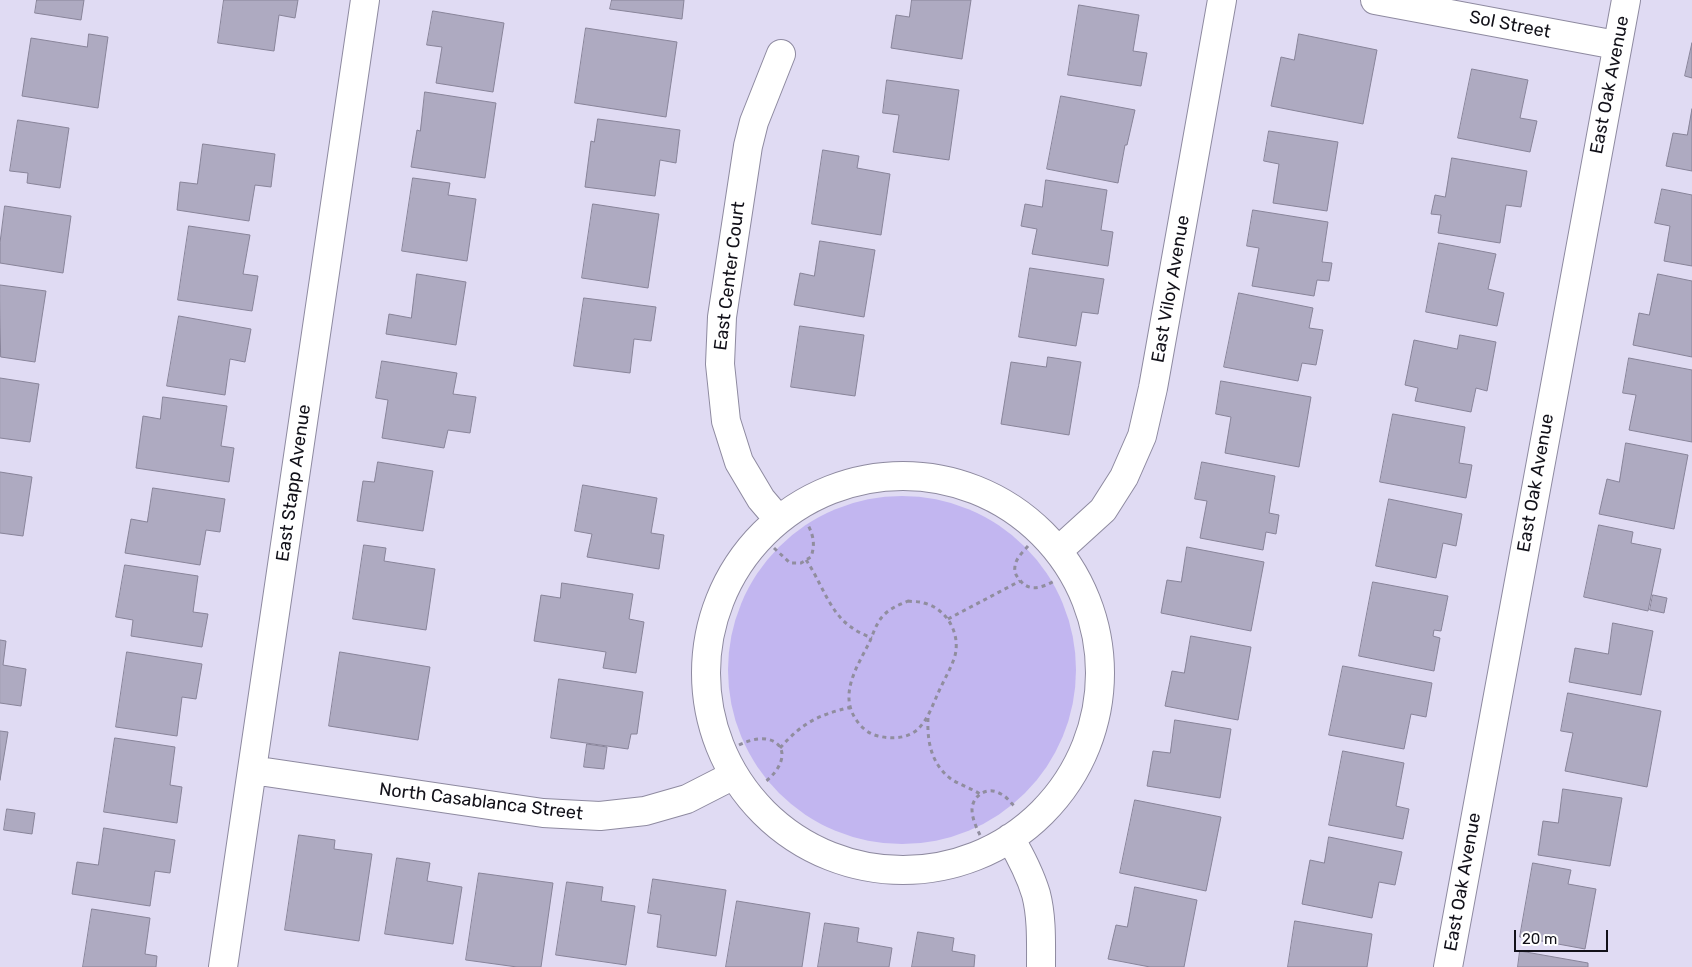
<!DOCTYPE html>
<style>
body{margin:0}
#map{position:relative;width:1692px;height:967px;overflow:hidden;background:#e0dbf3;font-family:Rubik,sans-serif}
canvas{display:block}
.scale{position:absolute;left:1514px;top:930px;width:94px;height:22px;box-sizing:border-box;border:2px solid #121119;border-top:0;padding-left:6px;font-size:15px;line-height:18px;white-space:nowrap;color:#121119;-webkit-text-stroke:4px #fff;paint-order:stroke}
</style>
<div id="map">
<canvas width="1692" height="967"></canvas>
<div class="scale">20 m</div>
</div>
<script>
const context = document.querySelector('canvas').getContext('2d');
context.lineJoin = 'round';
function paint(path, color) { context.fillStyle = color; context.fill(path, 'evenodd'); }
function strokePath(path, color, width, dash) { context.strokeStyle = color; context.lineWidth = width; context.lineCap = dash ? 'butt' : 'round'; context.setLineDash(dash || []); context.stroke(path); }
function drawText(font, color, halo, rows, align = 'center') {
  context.font = font + ' Rubik,sans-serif'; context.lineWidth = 4; context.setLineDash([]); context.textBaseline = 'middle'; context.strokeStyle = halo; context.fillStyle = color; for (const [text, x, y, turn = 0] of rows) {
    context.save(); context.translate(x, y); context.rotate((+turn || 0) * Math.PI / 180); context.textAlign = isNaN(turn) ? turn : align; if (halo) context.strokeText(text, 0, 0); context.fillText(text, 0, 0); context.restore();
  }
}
paint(new Path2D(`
 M728 670a174 174 0 1 1 348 0a174 174 0 1 1-348 0Z`), '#c2b6f0');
const building = new Path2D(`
 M37,0H84L81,20L35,13Z
 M224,0H298L295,18L279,15L274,51L218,43Z
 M612,0H684L682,19L610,9Z
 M912,0H971L962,59L891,48L896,15L909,17Z
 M1079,5L1139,15L1133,51L1147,53L1141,86L1068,75Z
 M433,11L504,23L493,92L436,83L442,47L427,45Z
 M586,28L677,42L666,117L575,103Z
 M89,34L108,37L98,108L22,96L31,38L87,47Z
 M1299,34L1377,50L1363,124L1271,106L1281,57L1294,60Z
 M1692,43V78L1685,76Z
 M1472,69L1528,80L1520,118L1537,121L1530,152L1458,138Z
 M887,80L959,90L949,160L893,152L899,115L883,113Z
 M425,92L496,103L485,178L411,167L417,130L420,131Z
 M1061,96L1135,110L1127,145H1125L1118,183L1047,169Z
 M1692,109V171L1666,166L1673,133L1687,135Z
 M598,119L680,130L676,163L660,160L655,196L585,187L591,141L594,142Z
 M18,120L69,128L60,188L27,183L28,173L10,171Z
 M1269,131L1338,142L1327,211L1273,203L1279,164L1264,161Z
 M203,144L275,154L271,187L255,185L249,221L177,210L180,182L197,184Z
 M823,150L859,156L857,168L890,174L881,235L812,224Z
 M1452,158L1527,171L1521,207L1506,205L1500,243L1438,233L1441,215L1431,214L1435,195L1445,197Z
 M413,178L450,183L448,195L476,199L467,261L402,251Z
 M1046,180L1107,190L1101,230L1113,232L1108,266L1032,254L1037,229L1021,226L1025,204L1042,207Z
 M1662,189L1692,195V266L1664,261L1670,226L1655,223Z
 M593,204L659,214L648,288L582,278Z
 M5,206L71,216L63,273L0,263V243Z
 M1253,210L1328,222L1322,262L1332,263L1329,281L1317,280L1314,296L1252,286L1259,248L1247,246Z
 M189,226L250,235L243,274L258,276L252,311L178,300Z
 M820,241L875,250L864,317L794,305L800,273L814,276Z
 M1439,243L1496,254L1488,289L1504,293L1497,326L1426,312Z
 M1030,268L1104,279L1098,314L1082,312L1076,346L1019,337Z
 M417,274L466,282L456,345L386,334L389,314L411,318Z
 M1658,274L1692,281V357L1633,345L1639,313L1649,315Z
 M0,285L46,291L35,362L1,357Z
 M1239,293L1313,308L1309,328L1323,330L1316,365L1302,363L1298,381L1224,367Z
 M584,298L656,307L651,341L634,339L630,373L574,366Z
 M179,316L251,329L245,362L230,359L225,395L167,386Z
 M800,326L864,335L855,396L791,387Z
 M1460,335L1496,342L1487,391L1476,388L1471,412L1415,401L1418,388L1405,385L1414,340L1457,349Z
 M1048,357L1081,362L1069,435L1001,424L1011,362L1046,367Z
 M1629,358L1692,370V442L1629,430L1636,395L1623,393Z
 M382,361L457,373L453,394L476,397L470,433L448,430L444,448L382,438L388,400L376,398Z
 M0,378L39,384L30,442L0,438Z
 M1221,381L1311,397L1299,467L1225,453L1231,417L1216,414Z
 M163,397L227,406L221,446L234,448L229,482L136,468L143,416L160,419Z
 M1393,414L1465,427L1459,463L1472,465L1466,498L1380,482Z
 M1626,443L1688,455L1674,529L1599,514L1607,479L1619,482Z
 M378,462L433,471L423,531L357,521L363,481L374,482Z
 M1202,462L1275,476L1269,513L1279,515L1276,534L1266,532L1263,550L1200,538L1207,501L1195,499Z
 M0,472L32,477L23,536L0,533Z
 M583,485L657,498L651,533L664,535L659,569L587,557L592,534L575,531Z
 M153,488L225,499L220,532L206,530L200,565L125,553L131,519L147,522Z
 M1389,499L1462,514L1456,546L1443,543L1436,578L1376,566Z
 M1599,525L1633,532L1631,543L1661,549L1648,611L1584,597Z
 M364,545L386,548L384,561L435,569L426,630L353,619Z
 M1187,547L1264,562L1251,631L1161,613L1167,580L1181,582Z
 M125,565L198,576L193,612L208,614L202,647L131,636L133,620L116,617Z
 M1373,582L1448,596L1441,631L1434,630L1433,636L1440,638L1434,671L1359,656Z
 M562,583L633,594L629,619L644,622L636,673L603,668L606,652L534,641L541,595L560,598Z
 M1653,595L1667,598L1664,613L1650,610Z
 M1613,623L1653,631L1641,695L1569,682L1575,648L1608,654Z
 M1191,636L1251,647L1238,720L1165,706L1172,671L1184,673Z
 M0,640L6,641L3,665L26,669L21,706L0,703Z
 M127,652L202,664L196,699L182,697L177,736L116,727Z
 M340,652L430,667L418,740L329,726Z
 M1343,666L1432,683L1426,717L1411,714L1404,749L1329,735Z
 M559,679L643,692L637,734H631L628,749L551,738Z
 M1568,693L1661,711L1647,787L1565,771L1573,733L1561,731Z
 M1175,720L1231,729L1220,798L1147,786L1153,751L1170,753Z
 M0,731L8,732L0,780Z
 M115,738L175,747L170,785L182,787L177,823L104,812Z
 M587,744L607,747L604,769L584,767Z
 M1343,751L1404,763L1396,806L1409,809L1403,839L1329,825Z
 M1563,789L1622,798L1610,866L1538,855L1543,821L1558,823Z
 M1135,800L1221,817L1206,891L1120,873Z
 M7,809L35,813L32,834L4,830Z
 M104,828L175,840L170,873L155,871L150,906L72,894L77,862L98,865Z
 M299,835L335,840L334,849L372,854L359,941L285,930Z
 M1329,837L1402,852L1395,885L1379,882L1372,918L1302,904L1310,860L1324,863Z
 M397,858L430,863L427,881L462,887L453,944L385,934Z
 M1533,863L1571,870L1568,884L1596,889L1585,949L1520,937Z
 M479,873L553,883L541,967H517L466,960Z
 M653,879L726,890L716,956L657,947L661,915L648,913Z
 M567,882L603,887L601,901L635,906L626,965L556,955Z
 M1135,887L1197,900L1184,967H1150L1108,959L1116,925L1127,927Z
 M737,901L810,913L802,967H726Z
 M92,909L150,918L145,954L157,956L156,967H83Z
 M1295,921L1372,934L1367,967H1288Z
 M825,923L859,928L857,942L892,948L889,967H818Z
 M918,932L954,938L952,951L975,955L974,967H912Z
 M1520,951L1588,963V967H1518Z`);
paint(building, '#aeaac1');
strokePath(building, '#888499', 1);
const street = new Path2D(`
 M1375,0L1616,45
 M706 673a197 197 0 1 1 394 0a197 197 0 1 1-394 0Z
 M778,519L761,499L739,462L726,421L720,364L722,317L748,146L754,122L781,54
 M1059,550L1103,510L1124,477L1142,436L1153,388L1222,0
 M252,770L543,813L600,816L645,811L687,799L734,775
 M1010,838C1020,855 1030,874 1036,894C1042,917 1041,943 1041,967
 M223,967L365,0
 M1448,967L1626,0`);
strokePath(street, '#8e8aa0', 30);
strokePath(new Path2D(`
 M1028,546C1023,552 1016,558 1015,566C1014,572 1016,576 1020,580C1029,593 1044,587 1056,580
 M774,548L790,563H801L811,557C815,545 814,537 808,525
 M806,560C821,581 829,612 851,627C857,632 865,635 872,638
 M908,601C913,602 919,601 924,603C948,609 962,636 954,659C950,670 944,680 939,691C933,704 928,720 917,730C906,739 891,739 878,736C869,734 862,728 857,721C838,695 857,667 869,643C873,635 876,623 883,616C890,608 899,605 908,601Z
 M948,619L1020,581
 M928,718C927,741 931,764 951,779C960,785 971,788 980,794
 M739,745C777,726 800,754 764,783
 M780,748C802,723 818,715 851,707
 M980,835C976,827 972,818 972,809C973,794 989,786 1001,794C1007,797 1011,803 1016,808`), '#908d9e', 3, [4, 4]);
strokePath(street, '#fff', 28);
drawText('18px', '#121119', '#fff', [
 ["Sol Street",1510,25,11],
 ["East Oak Avenue",1610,85,-79],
 ["East Center Court",730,276,-83],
 ["East Viloy Avenue",1171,289,-80],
 ["East Stapp Avenue",294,483,-82],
 ["East Oak Avenue",1536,483,-80],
 ["North Casablanca Street",481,802,7],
 ["East Oak Avenue",1463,882,-80]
]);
</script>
